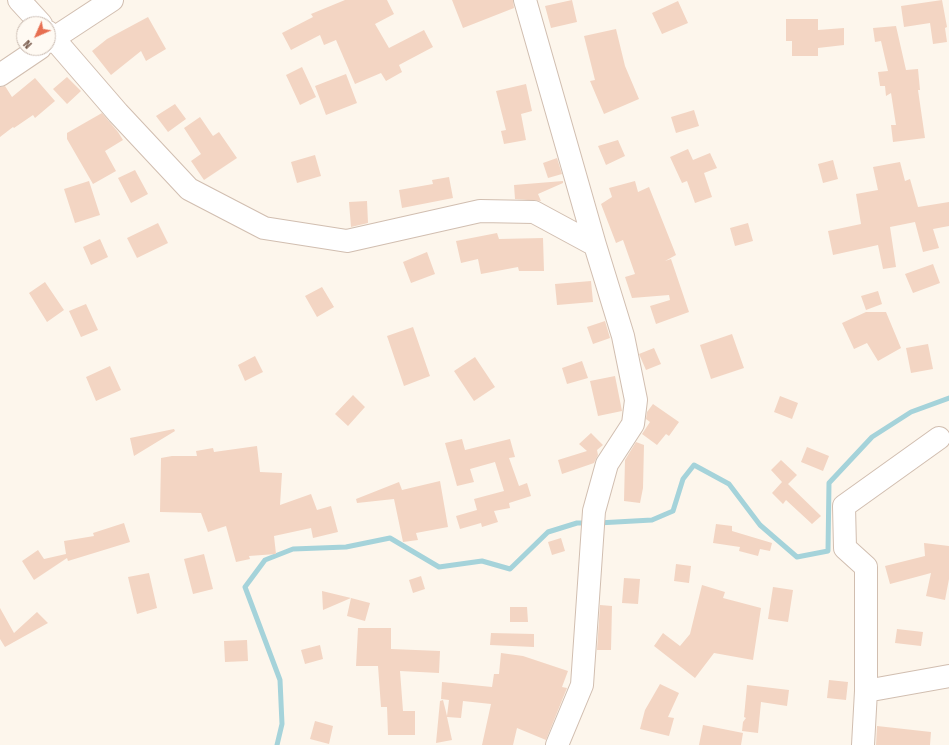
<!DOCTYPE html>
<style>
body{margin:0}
#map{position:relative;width:949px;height:745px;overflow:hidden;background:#fdf6ec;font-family:"Fira Sans Condensed",sans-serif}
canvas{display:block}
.north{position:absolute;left:16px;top:16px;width:40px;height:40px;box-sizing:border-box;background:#fffaf3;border:1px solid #cabbb1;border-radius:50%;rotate:225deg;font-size:11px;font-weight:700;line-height:16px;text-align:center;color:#7a5c4d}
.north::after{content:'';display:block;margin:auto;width:14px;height:18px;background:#e76f51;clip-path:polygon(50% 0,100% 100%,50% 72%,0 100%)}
</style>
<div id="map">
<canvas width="949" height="745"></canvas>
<div class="north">N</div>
</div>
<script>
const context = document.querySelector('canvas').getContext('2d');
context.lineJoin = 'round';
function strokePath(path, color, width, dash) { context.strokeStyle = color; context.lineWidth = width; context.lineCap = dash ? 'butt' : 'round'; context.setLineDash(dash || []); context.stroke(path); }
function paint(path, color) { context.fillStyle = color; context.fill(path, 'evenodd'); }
strokePath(new Path2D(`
 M598,523L652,520L673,511L683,479L694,465L729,484L760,525L797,557L828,551L829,483L872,437L911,412L949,398
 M277,745L282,724L280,680L245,587L265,560L293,549L346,547L390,538L439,567L482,561L510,569L548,532L577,523H588`), '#a5d3da', 5);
paint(new Path2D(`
 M345,0H387L394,14L375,24L389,48L424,30L433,47L399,65L402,72L386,81L381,73L355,84L336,40L324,45L320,35L291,50L282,33L313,17L311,14Z
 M452,0H513L514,8L463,28Z
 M572,0L577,22L551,28L545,6Z
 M942,0L947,27L945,28L947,42L933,44L930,23L904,27L901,6Z
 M678,1L688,23L662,34L652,13Z
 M148,17L166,49L146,61L141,51L111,75L92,51L107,39Z
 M786,19H818V30L844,28V45L818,48V56H792V41H786Z
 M896,26L906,70L918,69L920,90H918L925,138L893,142L891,125H896L891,93L886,96L885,86H880L878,72L888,71L881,41L875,42L873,28Z
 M616,29L625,66L639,99L604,114L590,81L595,80L584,36Z
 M302,67L316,97L300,105L286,75Z
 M346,74L357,103L326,115L315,86Z
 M67,77L81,91L67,104L53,89Z
 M35,78L55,101L35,118L33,115L14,128L13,127L0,137V87L5,86L12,97Z
 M526,84L532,111L521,114L526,140L504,144L501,131L506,130L496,91Z
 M175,104L186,119L168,132L156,116Z
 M694,110L699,126L676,133L671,117Z
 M102,113L118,132L123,140L105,151L116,171L93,184L67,139V133Z
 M200,117L213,136L219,132L237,158L204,180L191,161L201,154L184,128Z
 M618,140L625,156L606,165L598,146Z
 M688,149L693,160L710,153L717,168L704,173L712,197L695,203L687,181L682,183L670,157Z
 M315,155L321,176L297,183L291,162Z
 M557,158L562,174L548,178L543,163Z
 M833,160L838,179L823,183L818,164Z
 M900,162L905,181L910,179L918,207L949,202V226L933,229L939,248L923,252L915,222L890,227L896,267L883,269L878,245L833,255L828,231L861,224L856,194L878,190L873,167Z
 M135,170L148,194L131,203L118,178Z
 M449,177L453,198L402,208L399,190L433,184L432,180Z
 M89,181L100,215L75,223L64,189Z
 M563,181V183L538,194L541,201L515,199L514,185Z
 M635,181L638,192L649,187L676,255L665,261L671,259L689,312L656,324L650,306L670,300L669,295L632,298L625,277L635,274L623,240L616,243L601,204L612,197L609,188Z
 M367,201L368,223L351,227L349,202Z
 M158,223L168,243L137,258L127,238Z
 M748,223L753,241L735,246L730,228Z
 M497,233L499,239L543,238L544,271H519L518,267L481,274L478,259L461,263L456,241Z
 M100,239L108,257L91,265L83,247Z
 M427,252L435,274L411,283L403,262Z
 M933,264L940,283L913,293L905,274Z
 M591,281L593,302L557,305L555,284Z
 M45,282L64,310L47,322L29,293Z
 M322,287L334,307L317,317L305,296Z
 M878,291L882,304L866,310L861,296Z
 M86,304L98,330L81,337L69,311Z
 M866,312H886L901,348L878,361L867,343L854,349L842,323Z
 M605,321L610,338L593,344L587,327Z
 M413,327L430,376L404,386L387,336Z
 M732,334L744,368L711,379L700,345Z
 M928,344L933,369L911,373L906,348Z
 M654,348L661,364L646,370L639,354Z
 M255,356L263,372L245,381L238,365Z
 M475,357L495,387L474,401L454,371Z
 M582,361L588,378L567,384L562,368Z
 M110,366L121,390L96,401L86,377Z
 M615,376L622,411L598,416L590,381Z
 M353,395L365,407L348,426L335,414Z
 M780,396L798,403L792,419L774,412Z
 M653,404L679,422L669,436L666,434L657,445L642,434L650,422L646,419L647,412Z
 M174,429L175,431L134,456L130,438Z
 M591,433L603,445L597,450L598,455L594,463L562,474L558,460L587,451L579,444Z
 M462,439L465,450L510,439L515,457L509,458L519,486L527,483L531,496L509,503L510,508L494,511L498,522L482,527L481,523L460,529L456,516L477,510L474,499L504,491L495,462L470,469L474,482L457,486L445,443Z
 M636,442L644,445L643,488L640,503L624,501L625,460Z
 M257,446L260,472L282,473L280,505L311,494L317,510L331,506L338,532L313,538L311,528L274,536L276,554L249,556L250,559L236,562L226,526L208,532L201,513L160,512L161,458L172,456H197L196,451L213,448L214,452Z
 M807,447L829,456L823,471L801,462Z
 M781,460L797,475L788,484L821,516L812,524L786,500L783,504L772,493L782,482L771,470Z
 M440,481L448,527L416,533L418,540L403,542L394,499L357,503L356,499L399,482L402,490Z
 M124,523L130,542L68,561L67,558L34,580L22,561L38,550L44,559L66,554L64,541L94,536L93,533Z
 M716,524L732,526V531L772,543L770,551L760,549L758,556L739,551L740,547L713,543Z
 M561,538L565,551L552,555L548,542Z
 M924,543L949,546V579L945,600L926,596L931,573L890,584L885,566L925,556Z
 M204,554L213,589L193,594L184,559Z
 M676,564L691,566L689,583L674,581Z
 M149,573L157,608L137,614L128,577Z
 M421,576L425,589L413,593L409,580Z
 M624,578L640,579L638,604L622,603Z
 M702,585L725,592L723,598L761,608L753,660L714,653L695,678L654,646L663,633L680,646L690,634Z
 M773,587L793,590L788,622L768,619Z
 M322,591L351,598L323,610Z
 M351,598L370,603L365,621L347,616Z
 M600,605L612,606L611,650H597Z
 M510,607H527L528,622H510Z
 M0,608L14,633L37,612L48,623L5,647L0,639Z
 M358,628H391V649L440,651L439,673L400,671L403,711H415V735H388L387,707H381L378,666H356Z
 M897,629L923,632L921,646L895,643Z
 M491,633L534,634V647L490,645Z
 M247,640L248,661L225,662L224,641Z
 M320,645L323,659L305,664L301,650Z
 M501,653L523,656L568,671L562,687L567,688L546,740L517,728L513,745H482L491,704L463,701L461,718L447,717L452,740L436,743L440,701L443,700L447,716L449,700L441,699L442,682L492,687L494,674H499Z
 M829,680L848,682L846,700L827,698Z
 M660,684L679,693L668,717L674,718L669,736L640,729L645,710Z
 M747,685L789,690L787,706L761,702L758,733L742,731L743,722L746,718L744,717Z
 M315,721L333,726L329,744L310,739Z
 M703,725L743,733L741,745H699Z
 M877,726L931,732L930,745H876Z`), '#f3d5c3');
const minor = new Path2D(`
 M19,0L41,24
 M525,0L595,245L623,336L636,400L633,424L607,464L594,511L582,685L557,745
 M48,32L118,113L189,189L264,228L347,241L480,211L534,212L595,245
 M48,42L112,0
 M0,75L40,48
 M866,691L949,676
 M863,745L866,691V567L845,548L844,506L939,438`);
strokePath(minor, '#d1beb0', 24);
strokePath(minor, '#fff', 22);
</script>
